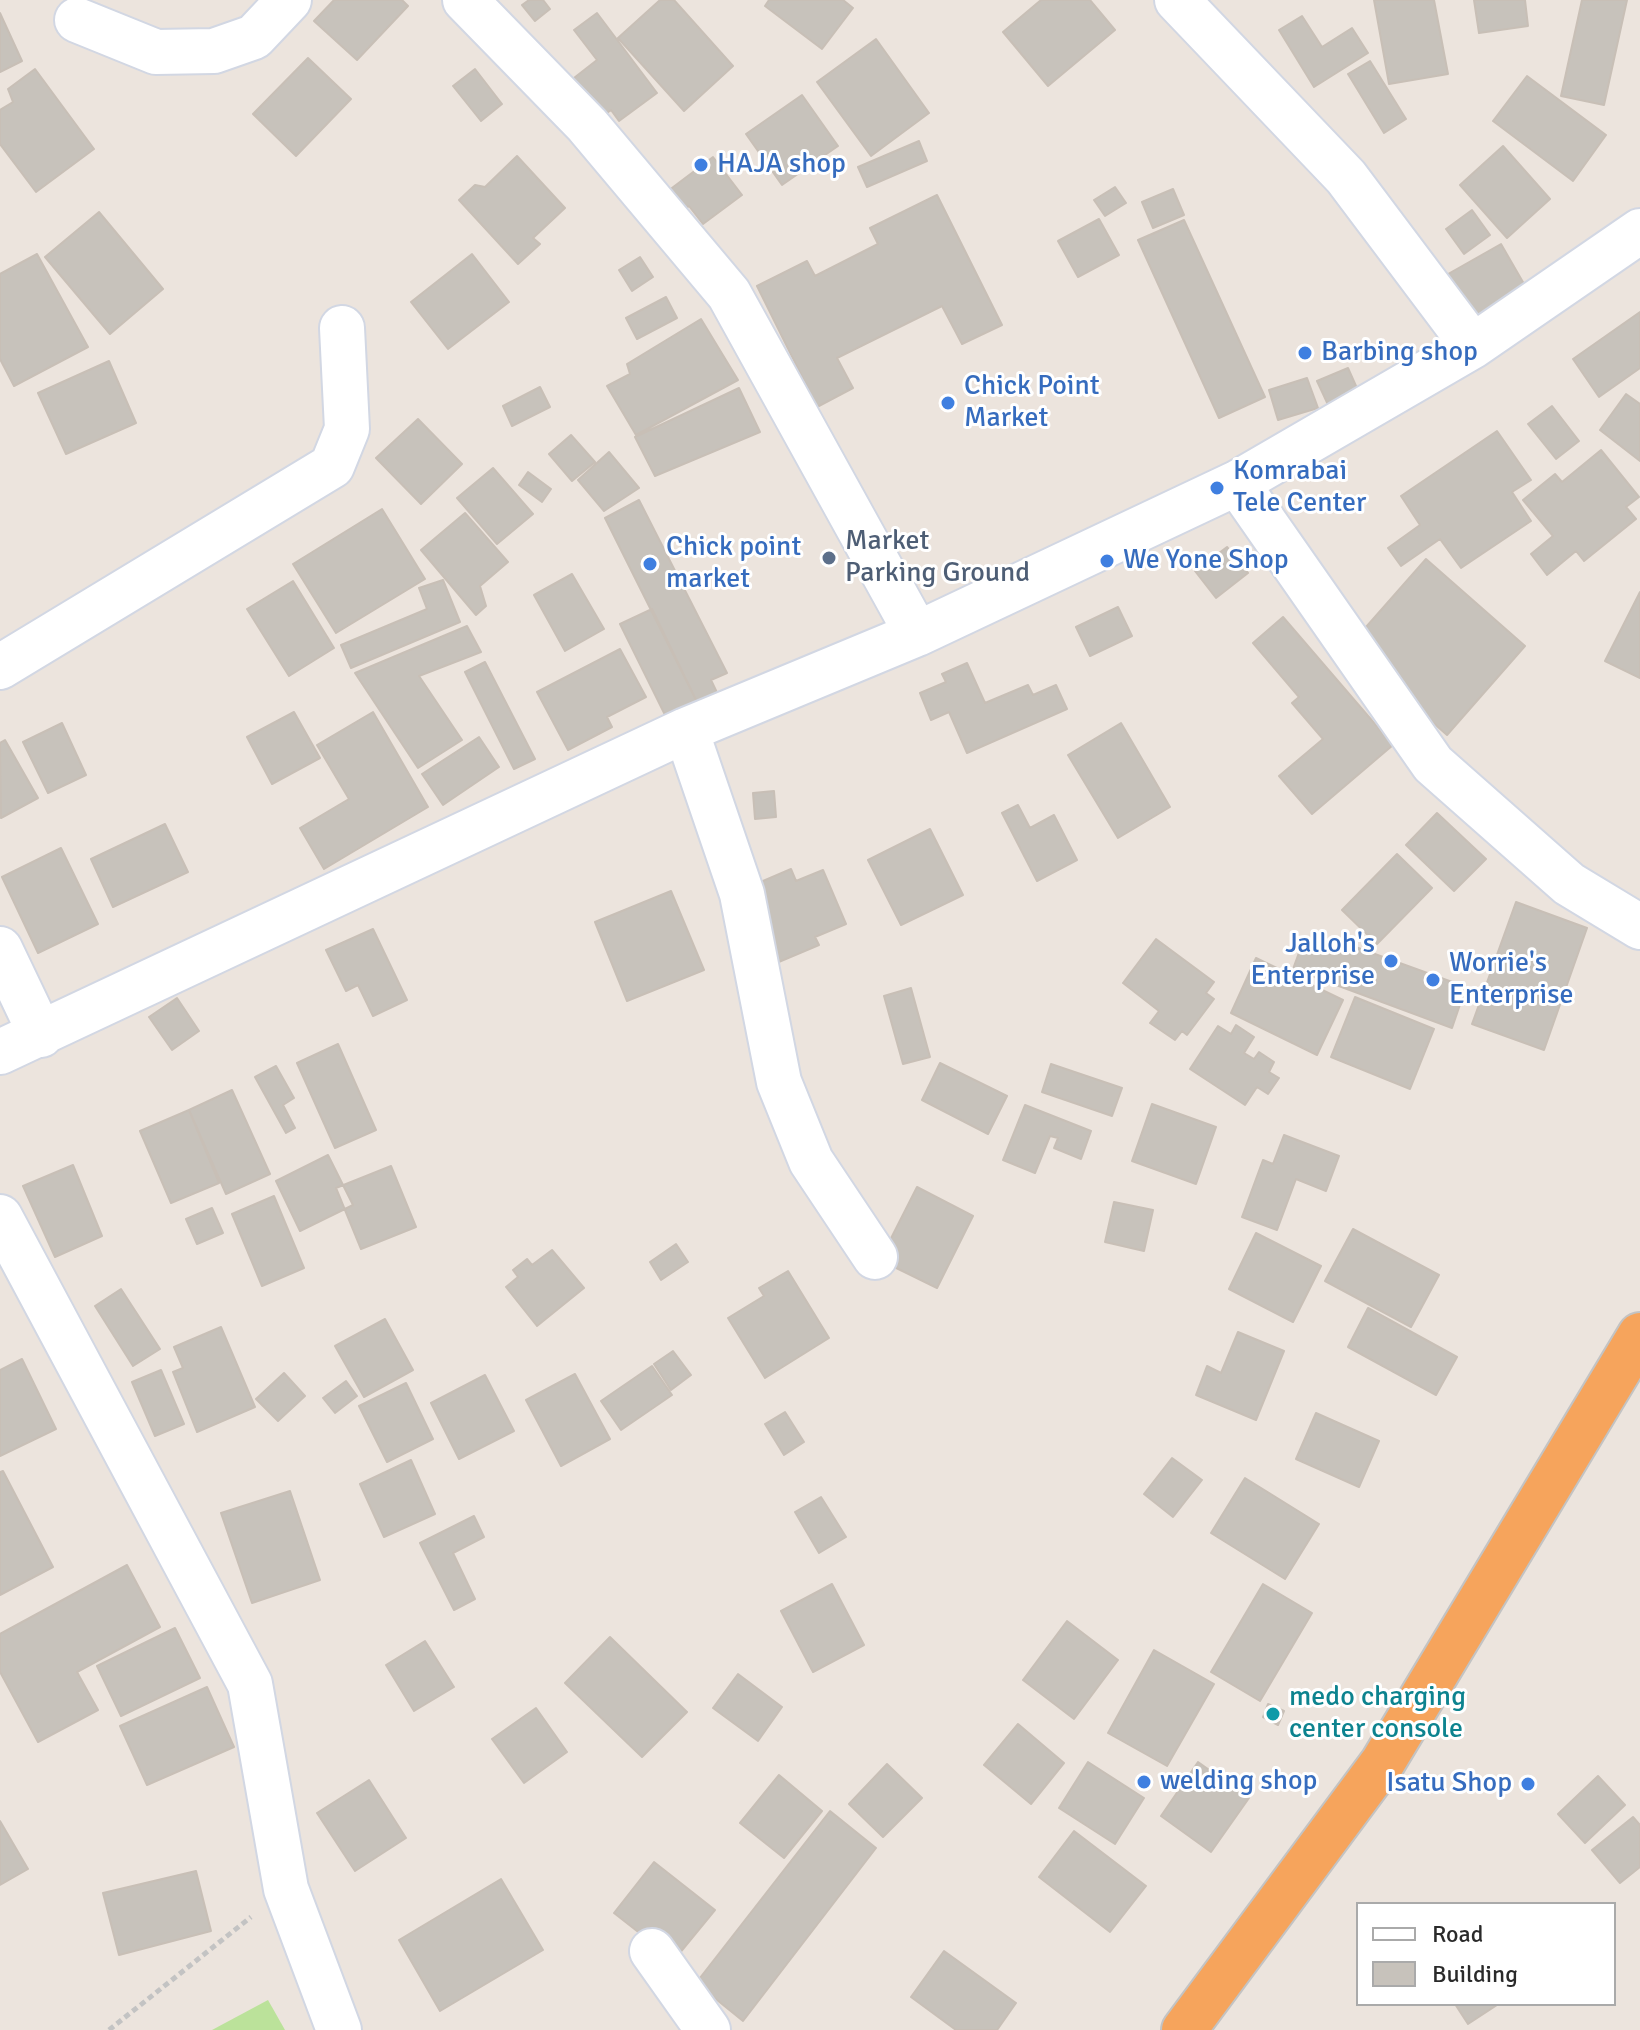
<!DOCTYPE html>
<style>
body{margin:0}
#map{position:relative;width:1640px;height:2030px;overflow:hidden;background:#ece4dd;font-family:Signika,sans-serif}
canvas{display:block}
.legend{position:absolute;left:1356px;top:1902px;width:260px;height:104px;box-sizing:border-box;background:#fff;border:2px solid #aaa;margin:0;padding:10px 14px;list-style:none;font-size:24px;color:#2a2a2a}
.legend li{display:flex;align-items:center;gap:16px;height:40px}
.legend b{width:40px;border:2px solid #aaa}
</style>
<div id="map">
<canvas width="1640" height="2030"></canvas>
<ul class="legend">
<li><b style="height:10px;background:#fff"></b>Road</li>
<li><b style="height:22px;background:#c7c2bb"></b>Building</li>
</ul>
</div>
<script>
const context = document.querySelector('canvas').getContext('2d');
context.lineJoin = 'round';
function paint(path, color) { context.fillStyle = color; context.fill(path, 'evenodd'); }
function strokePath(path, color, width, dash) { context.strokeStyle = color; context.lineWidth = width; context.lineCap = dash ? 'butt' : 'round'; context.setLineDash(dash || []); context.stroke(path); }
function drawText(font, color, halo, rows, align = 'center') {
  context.font = font + ' Signika,sans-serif'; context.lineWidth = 6; context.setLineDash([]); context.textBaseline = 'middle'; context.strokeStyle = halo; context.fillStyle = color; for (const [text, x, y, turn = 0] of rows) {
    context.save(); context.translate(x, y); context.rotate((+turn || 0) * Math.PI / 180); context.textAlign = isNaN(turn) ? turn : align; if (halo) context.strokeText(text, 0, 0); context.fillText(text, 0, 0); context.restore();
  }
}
paint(new Path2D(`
 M268,2000L285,2030H212Z`), '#bbe29a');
const building = new Path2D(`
 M334,0H402L408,6L357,60L314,21Z
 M529,0H543L550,9L535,21L522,5Z
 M660,0H674L733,66L684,111L618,38Z
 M769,0H843L853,8L822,49L765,6Z
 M1041,0H1090L1115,30L1048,86L1003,32Z
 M1374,0H1434L1448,74L1389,84Z
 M1474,0H1525L1528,26L1479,33Z
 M1582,0H1627L1604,105L1561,96Z
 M0,13L22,61L0,72Z
 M597,13L657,93L619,121L611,110L593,123L565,85L597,60L574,30Z
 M1302,16L1322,47L1352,28L1368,53L1314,87L1279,30Z
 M876,39L929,113L871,156L817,82Z
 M308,58L351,99L296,156L253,114Z
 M1370,61L1406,119L1384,133L1348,74Z
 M35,69L94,149L36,192L0,144V110L13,102L8,89Z
 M475,69L502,104L481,121L453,86Z
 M1527,76L1606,135L1573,181L1493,121Z
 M802,95L838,146L782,185L746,134Z
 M919,141L927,161L867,187L858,167Z
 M1503,146L1550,199L1507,238L1460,185Z
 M517,156L565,208L533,238L540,244L518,264L459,200L475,185L485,187Z
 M713,157L742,195L703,224L689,206L675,217L660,197Z
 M1115,187L1126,203L1105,216L1094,200Z
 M1173,189L1184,215L1153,228L1142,202Z
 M937,195L1002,325L962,344L942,306L837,358L853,388L817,407L757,286L807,261L815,276L878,244L870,228Z
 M1472,210L1490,235L1464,254L1446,229Z
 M99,212L163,289L110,334L45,257Z
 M1099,219L1119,255L1078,277L1058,241Z
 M1184,220L1265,397L1219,418L1138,240Z
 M1501,244L1535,303L1474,336L1441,278Z
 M37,254L88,347L14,386L0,359V274Z
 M472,254L509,302L448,349L411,302Z
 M640,257L653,277L632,291L619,270Z
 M666,297L677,318L637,339L626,318Z
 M1640,312V368L1599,397L1573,359Z
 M701,319L738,380L636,435L607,386L630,374L627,364Z
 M109,361L136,423L66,454L38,393Z
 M1348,368L1360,395L1330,409L1317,381Z
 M1307,378L1318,408L1278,420L1269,390Z
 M540,387L550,407L512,426L503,406Z
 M739,388L760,432L655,476L635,437Z
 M1626,394L1640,404V461L1600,430Z
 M1552,406L1579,441L1556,459L1528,424Z
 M418,419L462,464L421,504L376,458Z
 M1497,431L1531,480L1512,492L1531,521L1461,568L1440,539L1401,566L1388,548L1420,525L1401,496Z
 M571,435L595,462L572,481L549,454Z
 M1601,450L1639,497L1626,507L1636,519L1584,561L1576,551L1547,575L1531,554L1553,536L1523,500L1555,474L1562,482Z
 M609,452L639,488L604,511L578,480Z
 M493,468L533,514L497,544L457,498Z
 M528,472L551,489L542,502L519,485Z
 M639,500L727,673L711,680L721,701L701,710L605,518Z
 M382,509L425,579L336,633L293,564Z
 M465,513L508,562L480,586L486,606L476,615L421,550Z
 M1227,547L1248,573L1216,598L1195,571Z
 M1426,559L1525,646L1447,735L1379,675L1390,663L1359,635Z
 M572,574L604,629L565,651L534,595Z
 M443,580L460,622L351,668L341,645L427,609L419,588Z
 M293,581L334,648L289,676L247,609Z
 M1640,592V678L1605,661Z
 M1118,607L1132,636L1090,656L1076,627Z
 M652,609L701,710L670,725L620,624Z
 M1283,617L1393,745L1312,814L1279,776L1323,739L1292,703L1299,697L1253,643Z
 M467,626L481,652L419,676L462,740L418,768L355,673Z
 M620,649L646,697L607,717L612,727L568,750L537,692Z
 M485,662L535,759L514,769L465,672Z
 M967,663L985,703L1028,685L1033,695L1056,685L1067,709L967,753L949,712L931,720L920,693L946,682L942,674Z
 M294,712L320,758L272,784L247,737Z
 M373,712L428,807L324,869L300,828L349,799L317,745Z
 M62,723L86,775L48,793L23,742Z
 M1121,723L1170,807L1118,838L1068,755Z
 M479,737L499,767L443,805L422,774Z
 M5,740L38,798L1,818L0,743Z
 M774,791L776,817L755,819L753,793Z
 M1018,805L1030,828L1054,815L1077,860L1037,881L1002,813Z
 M1437,813L1486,859L1454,891L1406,845Z
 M165,824L188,872L113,907L91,859Z
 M930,829L963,895L901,925L868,860Z
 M61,848L98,924L38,953L2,877Z
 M1397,854L1432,888L1377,944L1342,910Z
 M791,869L796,881L823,870L846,924L815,937L819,945L774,964L742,890Z
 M671,891L704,970L627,1001L595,922Z
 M1516,902L1587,928L1544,1050L1472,1024Z
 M373,929L407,1000L373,1016L358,985L346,991L326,950Z
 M1156,939L1214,982L1206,993L1214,999L1187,1035L1182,1031L1175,1040L1150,1023L1159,1011L1123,983Z
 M1304,939L1336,951L1339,941L1466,987L1452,1028L1293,969Z
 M1256,958L1343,1000L1317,1055L1231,1013Z
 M911,988L930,1057L903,1064L884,996Z
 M1355,997L1434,1029L1410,1089L1331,1057Z
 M177,998L199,1031L172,1050L149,1017Z
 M1236,1025L1254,1037L1244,1053L1254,1059L1259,1052L1274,1062L1269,1072L1279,1078L1268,1094L1257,1087L1245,1105L1190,1069L1218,1026L1231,1034Z
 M338,1044L376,1130L335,1148L297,1063Z
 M940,1063L1007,1096L988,1134L922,1100Z
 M1051,1064L1122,1088L1112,1116L1042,1092Z
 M276,1066L294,1098L283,1105L295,1128L286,1133L255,1077Z
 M232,1090L270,1174L226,1194L189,1110Z
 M1152,1104L1216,1127L1196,1184L1132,1161Z
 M1025,1105L1091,1131L1081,1159L1054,1148L1058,1138L1050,1136L1035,1173L1003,1160Z
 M189,1110L219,1183L171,1203L140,1131Z
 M1284,1135L1339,1156L1326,1191L1296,1179L1277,1230L1242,1217L1263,1160L1273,1164Z
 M328,1155L353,1205L300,1231L276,1181Z
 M73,1165L102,1236L55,1257L23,1186Z
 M391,1166L416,1227L361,1249L336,1188Z
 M917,1187L973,1216L937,1288L880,1260Z
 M274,1196L304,1268L262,1286L232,1214Z
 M1114,1202L1153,1210L1144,1251L1105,1242Z
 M212,1208L223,1233L197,1244L186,1219Z
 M1353,1229L1439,1275L1411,1327L1325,1281Z
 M1256,1233L1321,1266L1293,1322L1229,1289Z
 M676,1244L688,1262L661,1280L650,1262Z
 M552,1250L584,1288L537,1326L506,1287L518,1277L513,1270L527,1259L532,1265Z
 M788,1271L829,1338L765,1378L728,1318L764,1296L759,1288Z
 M121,1289L160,1349L133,1366L95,1306Z
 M1368,1308L1457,1357L1436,1395L1348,1347Z
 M385,1319L413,1370L364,1397L335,1346Z
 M221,1327L255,1407L197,1432L173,1372L183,1368L174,1347Z
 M1238,1332L1284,1351L1256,1420L1196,1395L1207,1366L1221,1373Z
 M673,1351L691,1375L671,1390L654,1364Z
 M22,1359L56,1429L0,1456V1370Z
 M652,1366L672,1395L621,1430L601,1401Z
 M161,1370L184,1424L155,1436L132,1382Z
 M284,1373L305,1396L278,1421L256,1399Z
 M575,1374L610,1439L561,1466L526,1400Z
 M485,1375L514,1431L459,1459L431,1403Z
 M346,1381L357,1396L335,1413L323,1398Z
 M406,1383L433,1439L387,1462L359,1406Z
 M785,1412L804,1442L784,1455L765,1424Z
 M1316,1413L1379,1441L1359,1487L1296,1459Z
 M1172,1458L1202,1480L1173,1517L1144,1494Z
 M411,1460L435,1514L384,1537L360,1484Z
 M3,1471L53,1567L0,1595V1472Z
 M1245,1478L1319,1524L1285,1579L1211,1533Z
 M290,1491L320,1580L252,1603L221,1513Z
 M821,1497L846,1537L819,1553L795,1512Z
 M474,1516L484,1537L453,1553L475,1599L454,1610L420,1543Z
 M127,1565L160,1627L77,1672L98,1710L38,1742L0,1672V1634Z
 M832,1584L864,1645L813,1672L781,1611Z
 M1263,1584L1312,1613L1260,1701L1211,1672Z
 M1067,1621L1118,1660L1074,1719L1023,1680Z
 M175,1628L200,1678L121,1716L97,1666Z
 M610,1637L687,1712L642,1757L565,1683Z
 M425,1641L454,1687L414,1711L386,1665Z
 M1154,1650L1214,1684L1167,1766L1108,1733Z
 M738,1674L782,1707L758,1741L713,1708Z
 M207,1687L234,1747L147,1785L120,1726Z
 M1268,1704L1284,1711L1278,1725L1263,1717Z
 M536,1708L567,1752L524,1783L492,1739Z
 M1018,1724L1064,1763L1031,1804L984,1765Z
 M1088,1762L1144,1798L1115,1844L1059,1808Z
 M1198,1762L1249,1798L1211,1852L1161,1816Z
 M887,1764L922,1798L883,1837L849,1804Z
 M779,1775L822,1811L784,1858L740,1823Z
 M1598,1776L1625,1805L1585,1843L1558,1814Z
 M369,1780L406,1838L355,1871L317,1813Z
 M830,1811L876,1848L743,2021L696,1983Z
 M1633,1817L1640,1825V1867L1620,1883L1592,1850Z
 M0,1821L28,1869L0,1885Z
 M1074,1831L1146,1886L1110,1932L1039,1877Z
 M654,1862L715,1910L674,1960L614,1913Z
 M196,1871L211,1931L119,1955L103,1893Z
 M501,1879L543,1950L440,2011L399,1940Z
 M944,1951L1016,2003L997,2030H956L911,1997Z
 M1455,2004H1497V2005L1468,2024Z`);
paint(building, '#c7c2bb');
strokePath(building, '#c8bfb6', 2);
const minor = new Path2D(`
 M465,0L587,125L729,294L917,634
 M1177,0L1346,177L1473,346
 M77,20L156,52L214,51L254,37L289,0
 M1237,483L1433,764L1569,884L1640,927
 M0,667L332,466L347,429L342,328
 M686,730L742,894L779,1082L811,1161L875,1257
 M0,949L41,1035
 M0,1052L686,730L917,634L1237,483L1473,346L1640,231
 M0,1217L250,1684L286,1889L339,2030
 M652,1951L708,2030`);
const trunk = new Path2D(`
 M1184,2030L1383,1762L1640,1335`);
strokePath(minor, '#d2d7e3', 48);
strokePath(trunk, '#c3c3c3', 48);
strokePath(new Path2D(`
 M109,2030L251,1917`), '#c3c3c3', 5, [6, 4]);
strokePath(minor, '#fff', 44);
strokePath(trunk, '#f6a45c', 44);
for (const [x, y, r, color] of [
 [701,165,8,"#3f7fe0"],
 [1305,353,8,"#3f7fe0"],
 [948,403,8,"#3f7fe0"],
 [1217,488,8,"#3f7fe0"],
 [829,558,8,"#5c6f8a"],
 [1107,561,8,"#3f7fe0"],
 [650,564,8,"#3f7fe0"],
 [1391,961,8,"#3f7fe0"],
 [1433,980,8,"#3f7fe0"],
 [1273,1714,8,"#0f9aa8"],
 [1144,1782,8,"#3f7fe0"],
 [1528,1784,8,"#3f7fe0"]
]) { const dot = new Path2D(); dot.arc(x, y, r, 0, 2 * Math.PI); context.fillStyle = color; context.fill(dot); strokePath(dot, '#fff', 3); }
drawText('28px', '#366cbe', '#fff', [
 ["HAJA shop",717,165],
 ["Barbing shop",1321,353],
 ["Chick Point",964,387],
 ["Market",964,419],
 ["Komrabai",1233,472],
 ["Tele Center",1233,504],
 ["Chick point",666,548],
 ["market",666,580],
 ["We Yone Shop",1123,561],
 ["Jalloh's",1375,945,"right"],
 ["Enterprise",1375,977,"right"],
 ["Worrie's",1449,964],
 ["Enterprise",1449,996],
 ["welding shop",1160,1782],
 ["Isatu Shop",1512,1784,"right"]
], 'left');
drawText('28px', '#4e5e75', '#fff', [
 ["Market",845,542],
 ["Parking Ground",845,574]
], 'left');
drawText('28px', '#0d838f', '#fff', [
 ["medo charging",1289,1698],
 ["center console",1289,1730]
], 'left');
</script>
